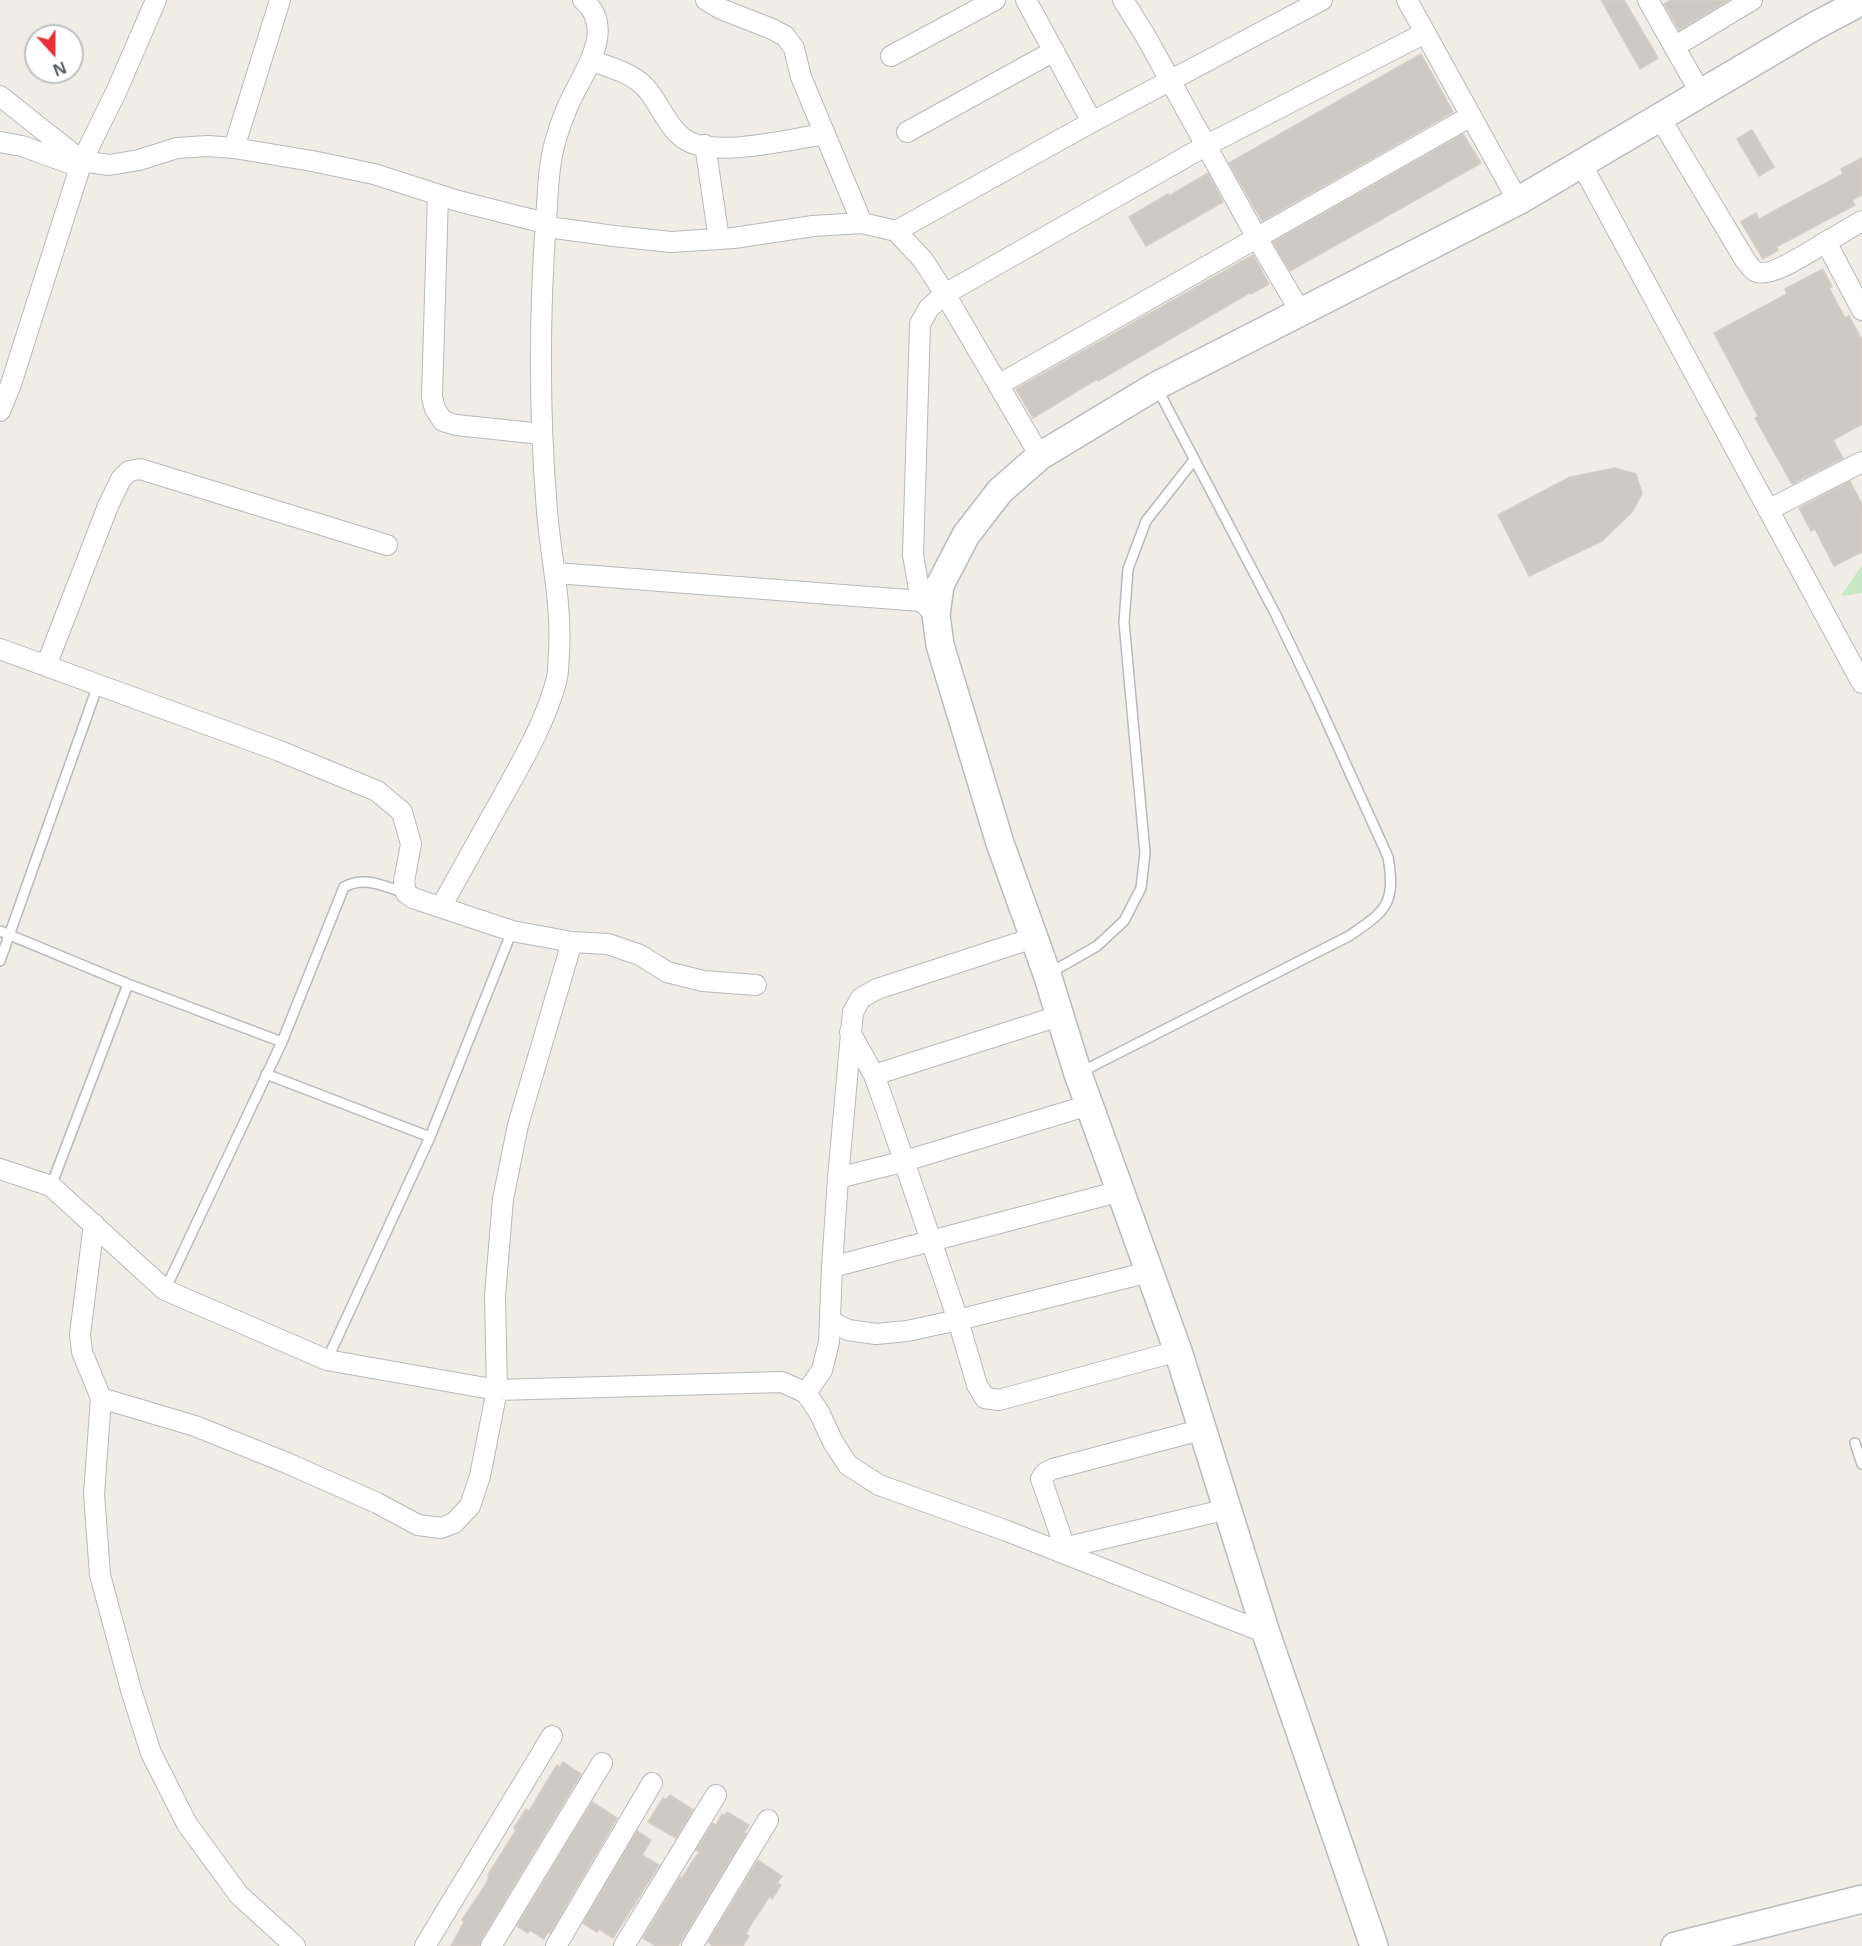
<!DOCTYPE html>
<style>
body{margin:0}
#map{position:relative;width:1862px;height:1946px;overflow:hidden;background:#f0ede6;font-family:"Open Sans",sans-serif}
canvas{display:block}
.north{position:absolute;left:24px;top:24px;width:60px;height:60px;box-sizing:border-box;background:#fff;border:2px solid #bec0c2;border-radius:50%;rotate:159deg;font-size:16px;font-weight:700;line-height:24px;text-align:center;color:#5d6266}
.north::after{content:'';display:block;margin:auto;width:21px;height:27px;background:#ee2e32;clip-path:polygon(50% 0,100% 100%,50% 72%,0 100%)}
</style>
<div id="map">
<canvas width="1862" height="1946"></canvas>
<div class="north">N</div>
</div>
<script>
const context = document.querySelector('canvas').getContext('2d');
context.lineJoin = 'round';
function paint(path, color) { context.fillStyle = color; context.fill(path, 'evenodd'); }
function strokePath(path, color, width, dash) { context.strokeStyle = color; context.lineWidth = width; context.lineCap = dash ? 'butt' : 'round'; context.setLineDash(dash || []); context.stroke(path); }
paint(new Path2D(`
 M1862,565V593L1841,596Z`), '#c6e8c2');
const building = new Path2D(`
 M1601,0H1624L1658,58L1640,69Z
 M1671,0H1729L1679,30L1664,4Z
 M1421,54L1453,112L1262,221L1229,163Z
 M1752,130L1774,167L1759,176L1737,139Z
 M1463,134L1481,163L1290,271L1273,242Z
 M1862,158V195L1852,200L1855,205L1776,247L1778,250L1763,259L1741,222L1756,213L1759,219L1843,174L1841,169Z
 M1208,173L1223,202L1146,246L1129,217L1168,194L1169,196Z
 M1253,255L1269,284L1251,294V292L1098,381L1097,379L1033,418L1016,389Z
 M1823,269L1832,287L1829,288L1845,318L1849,316L1862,340V424L1833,440L1843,458L1792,484L1755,418L1758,416L1714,333L1787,294L1785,289Z
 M1615,468L1636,474L1642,493L1633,511L1602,541L1529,576L1498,515L1570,477Z
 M1850,481L1862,504V552L1834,566L1815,529L1811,531L1799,508Z
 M563,1762L581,1774L481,1940L479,1946H451L464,1922L462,1920L486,1884L489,1876L488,1875L516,1830L514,1828L526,1809L529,1811L557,1765L560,1767Z
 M670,1795L693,1810L676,1838L648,1822L663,1798L666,1800Z
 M592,1802L617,1818L550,1933L548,1932L544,1939L530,1930L528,1933L517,1926Z
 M727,1812L749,1825L744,1833L746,1834L678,1946H656L643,1938L680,1877L682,1878L699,1852L696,1850L713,1823L716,1825L722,1814L724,1816Z
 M637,1831L651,1840L642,1855L659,1865L613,1938L599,1929L597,1932L583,1923Z
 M758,1860L782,1876L777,1883L781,1885L772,1899L769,1897L750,1926L746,1934L749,1936L743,1946H713L708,1942Z`);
paint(building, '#cdc9c5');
strokePath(building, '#d5cec4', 1.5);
const lane = new Path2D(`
 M0,931L128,984L282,1042
 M0,961L98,685
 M1048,974L1097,946L1124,921L1141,888L1145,853L1124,622L1128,569L1146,521L1194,460
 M1081,1072L1349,936C1386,911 1396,904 1388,857L1316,698L1276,615L1157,388
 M266,1074L430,1137
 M51,1186L128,984
 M165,1290L282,1042L344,887C365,875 385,887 406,893
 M327,1360L430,1137L512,931
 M1855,1443L1862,1464`);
const street = new Path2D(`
 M706,0L721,9L772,29L785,36L794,48L801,77L862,223
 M1026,0L1092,122
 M1123,0L1145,35L1257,238L1300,311
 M1407,0L1518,201
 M1648,0L1701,94
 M1674,47L1752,0
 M891,56L995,0
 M592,61C610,67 632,73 645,87C661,104 669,134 692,143C724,156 791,139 825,134
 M0,96L82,161L109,165L139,160L177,148L208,146L234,148L312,161L374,174L458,201L545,223L555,228L614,236L671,242L734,238L813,226L862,223L896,231
 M1660,118L1745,260C1748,263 1751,269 1755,271C1769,280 1812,250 1826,242
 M907,132L1054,51
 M0,142L22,146L80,167
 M705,145L719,239
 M234,148L280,0
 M1582,165L1862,683
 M438,195L432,397L435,409L443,421L456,425L542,434
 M1862,221L1826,242L1862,310
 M998,385L1471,116
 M0,411L11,384L82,161L117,90L156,0
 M1040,456L945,294L923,260L896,231L1092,122L1322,0
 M1768,510L1862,462
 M556,573L921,601
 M936,615L921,601L913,555L920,324L929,308L945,294L1207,145L1425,33
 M0,649L277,750L377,791L402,812L411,844L404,881L406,893L413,898L512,931L572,942L608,944L640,955L667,972L703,981L756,985
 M46,666L108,506L121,479L129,471L140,469L387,545
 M441,907C462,869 483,832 504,794C524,758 545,722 556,682C559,673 558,663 559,653C562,604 551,559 547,511C539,414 539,317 546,220C548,194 548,165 556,139C560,125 566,109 573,95C587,68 615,26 583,0
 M850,1032L874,1075L887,1111L958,1320L977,1385L985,1398L999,1400L1178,1351
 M874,1075L1059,1016
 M0,1169L51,1186L165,1290L327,1360L497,1390L782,1382L806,1393L819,1412L833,1442L848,1465L879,1485L1007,1531L1266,1633
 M838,1178L905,1161L1089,1105
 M94,1224L80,1334L82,1352L101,1398L94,1494L100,1575L131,1690L151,1753L187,1824L239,1895L295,1946
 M832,1267L1121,1191
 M830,1321L848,1330L876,1334L907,1331L958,1320L1149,1272
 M806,1393L822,1370L829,1342L832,1267L838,1178L853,1012L861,998L877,989L1033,938
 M101,1398L195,1426L287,1463L377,1503L418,1525L441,1528L454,1523L470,1506L480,1476L497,1390L495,1296L503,1199L518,1125L572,942
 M1065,1548L1044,1487L1041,1479L1045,1473L1053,1469L1204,1429
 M1055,1550L1228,1509
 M425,1946L552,1736
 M491,1946L602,1763
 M556,1946L652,1783
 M624,1946L716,1795
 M692,1946L768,1820`);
const secondary = new Path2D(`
 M1374,1946L1266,1633L1178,1351L1078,1074L1047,974L1000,843L940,645L936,615L940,585L966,535L1000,491L1040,456L1156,386L1518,201L1813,27L1862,1
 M1675,1946L1862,1899`);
strokePath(lane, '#b6b9bd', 12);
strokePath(street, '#b6b9bd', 22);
strokePath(secondary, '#b7bbc0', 30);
strokePath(lane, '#fff', 9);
strokePath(street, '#fff', 20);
strokePath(secondary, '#fff', 27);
</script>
